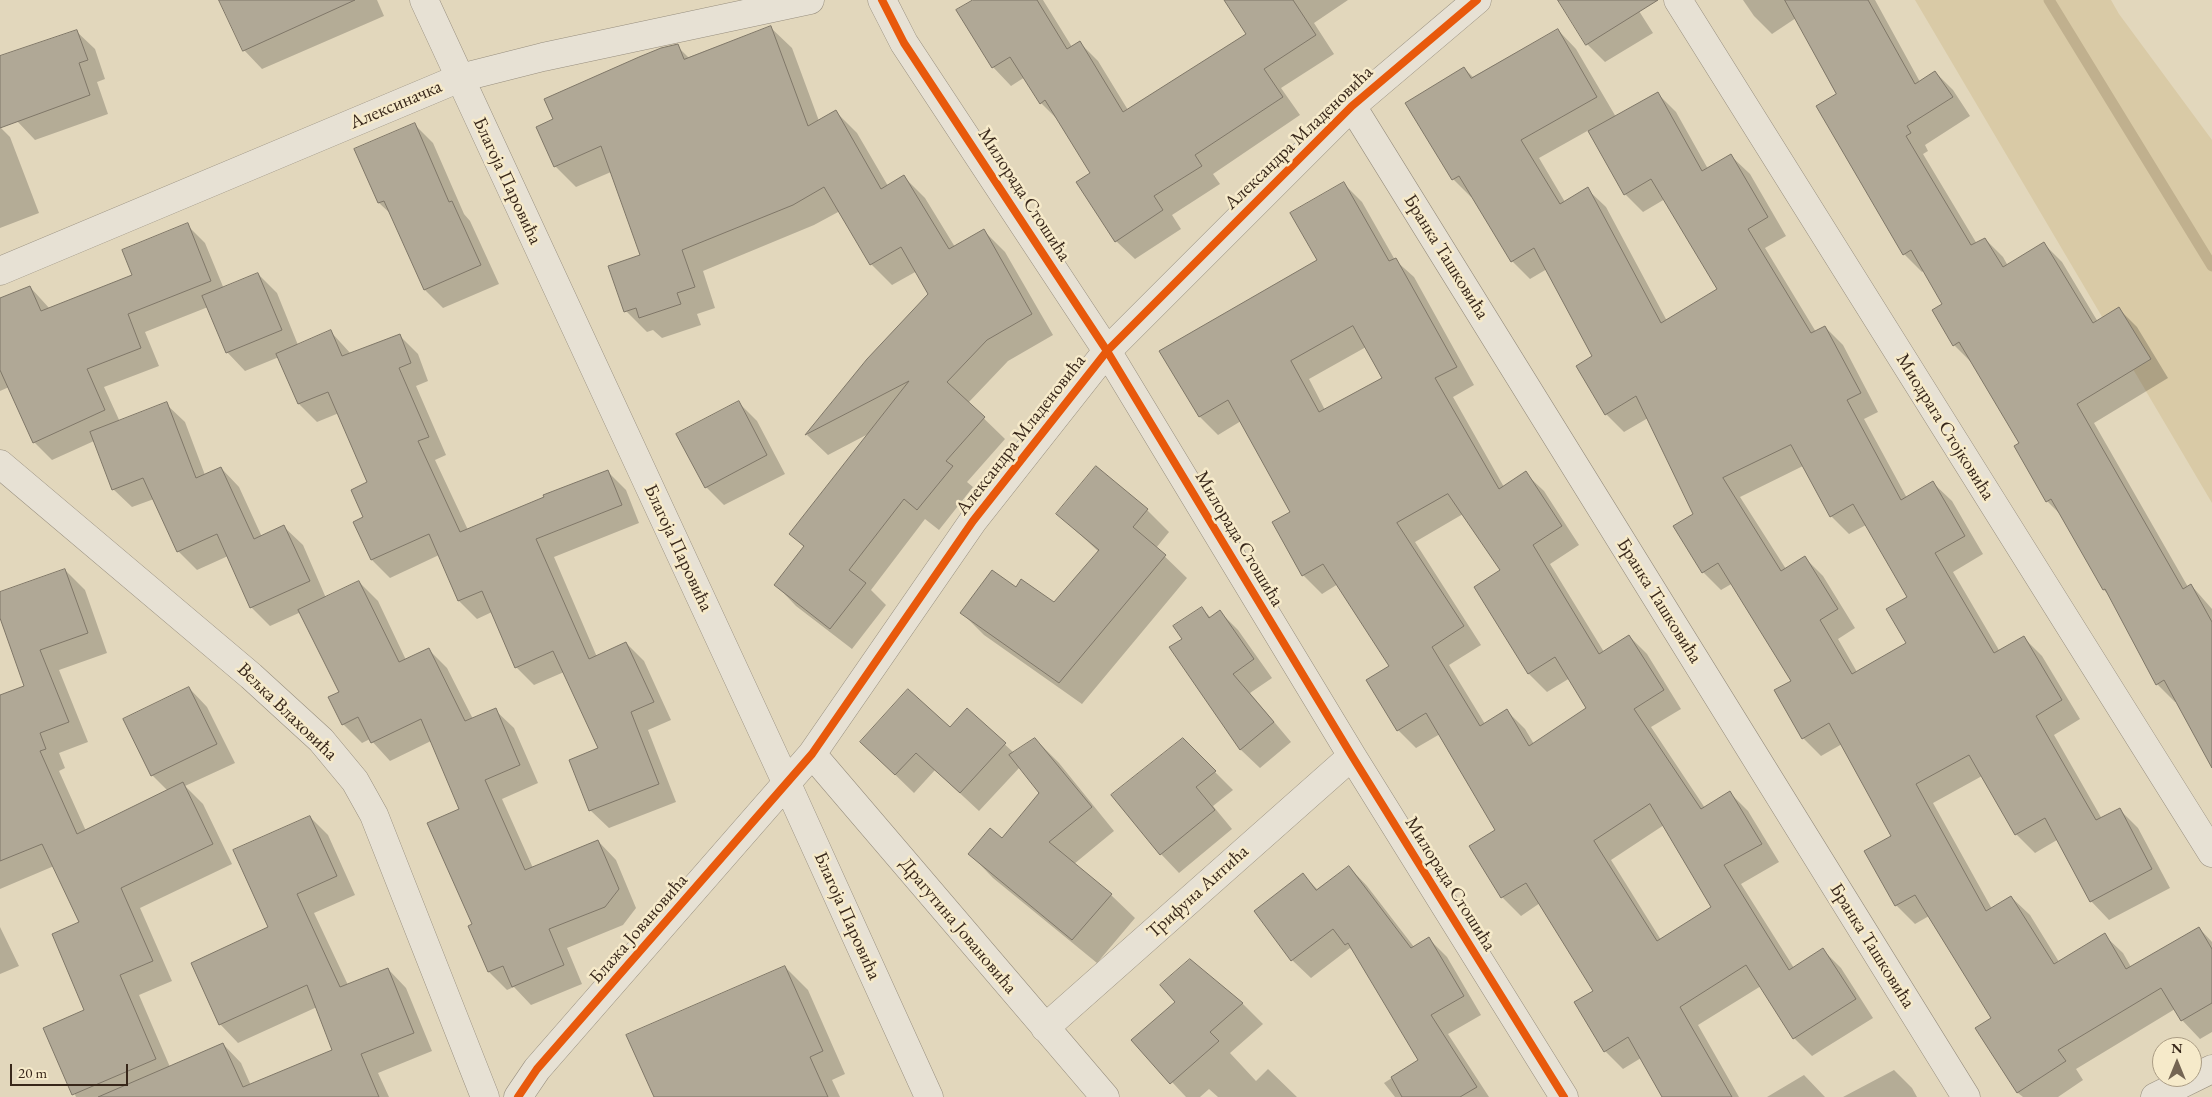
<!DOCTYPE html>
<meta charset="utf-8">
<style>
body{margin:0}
#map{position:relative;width:2212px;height:1097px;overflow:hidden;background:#e2d7bc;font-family:"EB Garamond",serif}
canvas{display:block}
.north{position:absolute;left:2152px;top:1037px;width:50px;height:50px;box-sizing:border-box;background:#f6eaca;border:1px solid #aa9c84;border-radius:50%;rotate:0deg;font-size:14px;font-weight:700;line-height:20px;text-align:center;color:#38271a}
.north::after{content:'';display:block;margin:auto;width:18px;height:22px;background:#746553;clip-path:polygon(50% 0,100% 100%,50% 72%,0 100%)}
.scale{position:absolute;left:10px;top:1064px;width:118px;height:22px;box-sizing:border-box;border:2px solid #38271a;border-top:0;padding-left:6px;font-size:15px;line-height:18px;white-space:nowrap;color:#38271a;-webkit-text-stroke:4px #f6eaca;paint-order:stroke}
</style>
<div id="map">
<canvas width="2212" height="1097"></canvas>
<div class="north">N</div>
<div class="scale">20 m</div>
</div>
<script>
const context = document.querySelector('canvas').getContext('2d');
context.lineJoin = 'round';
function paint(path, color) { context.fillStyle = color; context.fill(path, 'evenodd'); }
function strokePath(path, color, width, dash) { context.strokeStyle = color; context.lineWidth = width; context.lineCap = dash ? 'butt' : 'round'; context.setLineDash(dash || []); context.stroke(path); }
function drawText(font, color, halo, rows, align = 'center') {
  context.font = font + ' "EB Garamond",serif'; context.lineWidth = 5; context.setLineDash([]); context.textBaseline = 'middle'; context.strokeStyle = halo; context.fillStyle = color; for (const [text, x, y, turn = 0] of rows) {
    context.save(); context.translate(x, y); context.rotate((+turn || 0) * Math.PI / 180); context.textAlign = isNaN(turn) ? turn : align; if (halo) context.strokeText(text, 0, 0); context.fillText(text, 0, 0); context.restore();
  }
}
paint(new Path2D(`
 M1915,0H2111L2119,14L2212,140V503Z`), '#d9caa6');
paint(new Path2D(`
 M221,0H377L384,16L262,69L244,50Z
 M975,0H1043L1072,47L1079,42L1098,61L1128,110L1247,34L1240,0H1348L1314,23L1334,54L1281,88L1300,115L1213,174L1220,184L1172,215L1181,229L1135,259L1116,241L1092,174L1059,121L1041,103L1025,77L1011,86L993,67Z
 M1560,0H1632L1653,33L1605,62L1587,44Z
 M1743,0H1875L1920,82L1935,72L1953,90L1970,116L1925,145L1928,151L1923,154L1977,244L1985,239L2003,257L2008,266L2044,244L2062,262L2098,322L2119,309L2137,327L2168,378L2094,423L2188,587L2191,585L2212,609V765L2177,701L2175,702L2157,684L2110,596L2104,590L2063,517L2047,501L2021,444L1972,363L1954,345L1944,304L1925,270L1922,272L1904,254L1838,95L1796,18L1772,34L1754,16Z
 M770,27L792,48L819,121L836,112L857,133L888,186L904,177L925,198L955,247L984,231L1005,252L1053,335L1008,361L968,403L1005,439L967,482L973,487L939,530L925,519L871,590L886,605L852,649L796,606L775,584L804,547L791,534L870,433L828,455L807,435L868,360L930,294L917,271L892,285L871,264L840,211L814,225L703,271L715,308L697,314L701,325L662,338L653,330L647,332L626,311L641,255L611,172L576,187L555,166V119L677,46L689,58Z
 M1558,30L1576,49L1616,117L1658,94L1676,112L1708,169L1731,156L1750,174L1786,236L1765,248L1816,332L1825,327L1843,345L1878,412L1864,419L1907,498L1933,483L1952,501L1983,554L1953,572L2000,652L2024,638L2042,656L2080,719L2054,735L2102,819L2119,809L2138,828L2170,888L2109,920L2091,901L2057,840L2035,853L2016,834L1982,776L1933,803L1992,909L2011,897L2030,915L2059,962L2104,935L2123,953L2131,967L2199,928L2212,942V1032L2200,1039L2182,1020L2175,1009L2076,1069L2083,1080L2058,1097H2023L2018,1093L1977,1029L1992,1018L1929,916L1915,924L1896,905L1866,852L1893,837L1842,744L1821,756L1803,738L1793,681L1733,583L1721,590L1703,572L1695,514L1648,418L1624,432L1606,414L1594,356L1547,269L1530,279L1512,261L1473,196L1471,197L1453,179L1464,68L1474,78ZM1589,130L1625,194L1643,212L1665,199L1718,290L1667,321L1606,207L1587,189L1565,202L1539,158ZM1803,466L1831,516L1849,534L1866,525L1909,598L1908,644L1857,672L1838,639L1855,628L1823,576L1805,558L1786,569L1740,497Z
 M76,31L95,49L105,79L97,82L108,114L35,140L17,121L0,75V58Z
 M414,124L433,143L464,214L470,221L499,284L443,308L425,290L392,215L379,203Z
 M0,127L10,137L39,213L0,228Z
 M1344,184L1362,202L1395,260L1414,277L1474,385L1453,397L1504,487L1525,473L1544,491L1579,545L1550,564L1604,652L1629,636L1647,654L1681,709L1651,727L1705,808L1730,793L1748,811L1779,862L1741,884L1794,968L1823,950L1841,968L1873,1018L1812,1056L1794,1038L1761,986L1698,1025L1739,1097H1663L1641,1058L1623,1069L1605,1051L1595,991L1540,903L1521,916L1502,897L1470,847L1497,830L1440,734L1416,748L1398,730L1391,666L1338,584L1322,594L1303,575L1273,523L1292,512L1241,421L1218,435L1200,417L1161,351L1319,261ZM1366,347L1384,379L1325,410L1309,379ZM1463,514L1501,571L1476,587L1529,674L1547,692L1570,678L1588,708L1534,744L1525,729L1507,711L1485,724L1449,665L1481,645L1415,542ZM1664,825L1713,908L1661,940L1611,860Z
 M187,225L205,243L224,289L258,274L277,293L298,345L331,332L351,354L400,336L418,354L428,381L416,386L446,455L435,460L468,530L608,472L626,490L639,523L554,557L597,657L626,643L644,661L671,720L648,730L676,802L609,828L590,810L599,749L564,672L534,685L516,667L492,612L477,619L459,601L439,555L390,578L372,560L354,523L365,518L369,482L339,413L317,422L299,404L279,357L245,371L227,352L208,307L145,332L159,366L104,387L120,422L166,404L185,422L205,475L221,468L239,487L262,537L284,527L303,545L326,598L359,582L378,601L406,660L428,649L447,668L473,719L495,710L514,728L538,783L502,799L533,868L598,841L616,860L636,908L623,925L567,948L582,984L531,1005L514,987L507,990L489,972L470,926L474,924L461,809L431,741L390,761L370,739L362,743L343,724L340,692L301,612L270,626L251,607L228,556L197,570L178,551L154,499L132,507L113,489L94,441L52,460L34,442L9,387L0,391V299L30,287L50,309L134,276Z
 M739,403L757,421L785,474L724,505L706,487Z
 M1147,510L1169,532L1156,548L1187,578L1082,704L984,635L962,613L1016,588L1054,604L1099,552L1058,514Z
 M65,570L85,590L107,653L59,670L88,742L59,753L65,768L59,771L86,831L168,791L152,775L189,688L207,707L235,763L185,786L203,804L232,864L140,908L172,981L139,995L170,1067L223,1044L241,1063L256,1097H76L45,1028L86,1010L81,923L54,866L0,889V697L25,687L0,614V593Z
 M1202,608L1211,618L1220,612L1238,630L1272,678L1250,693L1291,742L1260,768L1241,750L1171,647L1183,639Z
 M968,710L1014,753L1035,739L1059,763L1114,831L1074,864L1111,895L1135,918L1097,963L993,878L970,854L1002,840L1041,793L1020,767L979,811L935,770L914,793L880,760L950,729Z
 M1183,740L1233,790L1213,806L1232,829L1179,873L1161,854L1113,796Z
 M310,817L328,835L355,895L314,913L348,985L388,969L406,988L432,1051L378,1073L389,1097H308L334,1051L317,1007L238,1043L220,1024L270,928Z
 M1349,867L1367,886L1414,947L1429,939L1447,957L1481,1015L1448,1034L1489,1097H1395L1384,1083L1420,1060L1356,955L1350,948L1311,978L1292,960L1303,875L1318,890Z
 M0,927L19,966L0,974Z
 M785,967L808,990L845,1074L832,1080L840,1097H655Z
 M1242,1003L1263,1024L1230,1053L1256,1081L1268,1069L1297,1097H1218L1209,1089L1200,1097H1186L1133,1040Z
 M1894,1070L1912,1088L1917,1097H1843Z
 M1804,1075L1825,1097H1767Z`), '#0003');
strokePath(new Path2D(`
 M2049,0L2212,266`), '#c0b08e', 11);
const building = new Path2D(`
 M219,0H355L243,51Z
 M973,0H1037L1067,49L1080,41L1123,112L1246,34L1224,0H1293L1316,35L1264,69L1283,97L1195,155L1202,166L1154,196L1163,210L1115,242L1076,182L1090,173L1045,100L1040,104L1010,57L992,68L956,10Z
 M1558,0H1658L1586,45Z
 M1785,0H1868L1915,84L1935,71L1953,97L1907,126L1911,133L1906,136L1971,245L1985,238L2003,267L2044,242L2093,323L2119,307L2151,359L2077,404L2183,589L2191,584L2212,622V768L2164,680L2156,685L2105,589L2103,590L2051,499L2046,502L2014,446L2019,443L1959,342L1953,346L1932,310L1942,304L1911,250L1903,255L1816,106L1836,94Z
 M771,26L808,126L836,110L881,189L904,175L949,249L984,229L1032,314L987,340L947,382L985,417L946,461L953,466L917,510L904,499L849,570L866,583L830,629L774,585L804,546L789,534L909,381L805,435L867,359L928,294L901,247L870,265L824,187L793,205L682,250L695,287L677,293L681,304L639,318L636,308L624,312L608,266L640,255L601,146L554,167L536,127L553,119L544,99L639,57L661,48L678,44L684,59Z
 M1558,29L1597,97L1521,140L1560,204L1588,187L1661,323L1717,289L1651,179L1624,195L1588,131L1658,92L1702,171L1731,154L1768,217L1748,229L1811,333L1825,326L1861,393L1847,400L1901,500L1933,481L1965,536L1935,553L1994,653L2024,636L2062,700L2036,716L2096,820L2120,808L2152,869L2090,902L2045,818L2015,835L1969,755L1916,784L1986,911L2011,896L2054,964L2105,933L2126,969L2199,927L2212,949V1003L2181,1021L2161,988L2058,1050L2066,1061L2017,1093L1975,1028L1991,1018L1915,895L1895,906L1864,851L1891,836L1829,723L1802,739L1774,690L1791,681L1718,563L1702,573L1673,526L1693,514L1636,396L1605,415L1576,366L1592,356L1534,248L1511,262L1459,176L1452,180L1405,103L1464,67L1471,78ZM1791,445L1830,517L1853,504L1907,597L1886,609L1906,643L1852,674L1820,620L1838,609L1805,556L1781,571L1723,478Z
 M77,30L88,60L79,63L90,95L0,128V56Z
 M415,123L449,202L452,201L481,265L424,290L384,201L378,203L354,149Z
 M1344,182L1389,261L1396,258L1457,367L1435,378L1499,489L1526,471L1562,526L1533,545L1599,654L1629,635L1664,690L1634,709L1701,809L1730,791L1762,844L1724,865L1789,970L1823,948L1856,999L1793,1039L1746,965L1680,1007L1732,1097H1662L1628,1037L1604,1052L1574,1002L1593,991L1526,883L1501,898L1469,846L1495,830L1426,713L1397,731L1366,680L1389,666L1323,564L1302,576L1272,522L1290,512L1228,400L1199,417L1159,351L1317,260L1290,213ZM1353,326L1382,378L1319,412L1291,361ZM1448,494L1500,570L1474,587L1528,674L1555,657L1586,708L1529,746L1507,709L1480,726L1432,647L1464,626L1397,523ZM1650,804L1711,907L1657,941L1594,841Z
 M188,223L211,281L128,314L141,348L87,369L105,410L33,443L0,370V298L30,286L41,311L132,275L122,250Z
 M258,273L282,330L226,353L202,296Z
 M331,330L342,356L400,334L411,363L399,368L429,437L418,441L460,532L544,497L543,495L608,470L622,505L536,539L589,659L626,642L654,702L631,712L659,784L589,811L569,760L598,748L553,651L515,668L482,591L458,601L429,534L371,560L353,522L363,517L351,490L367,482L328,392L298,404L276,354Z
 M739,401L767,455L705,488L676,434Z
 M167,402L196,478L221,467L254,539L284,525L310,581L250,608L217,534L177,552L143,478L112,490L90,432Z
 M1096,466L1148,509L1133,527L1166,555L1059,683L960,613L992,570L1016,587L1021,579L1054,602L1099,550L1056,514Z
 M65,569L88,633L40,650L69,722L40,733L46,749L40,751L77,834L183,782L213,844L121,888L153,961L120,975L156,1059L72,1095L43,1028L84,1010L52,934L79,922L42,844L0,861V695L24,686L0,618V592Z
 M359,581L399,662L429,648L465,721L496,708L520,765L485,780L525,870L598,840L619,889L605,907L549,929L564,965L512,987L503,966L488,972L468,926L472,924L427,823L459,809L421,719L371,743L358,717L342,725L328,697L339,692L298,610Z
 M1202,607L1209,618L1220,610L1254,659L1233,674L1274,722L1240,750L1169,647L1182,639L1173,626Z
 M189,687L217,744L151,776L123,719Z
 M908,689L950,727L967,708L1006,743L960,793L916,753L895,775L860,742Z
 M1035,738L1092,807L1049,842L1112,894L1072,940L968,854L990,828L1002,838L1039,793L1009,755Z
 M1183,738L1216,771L1196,787L1215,810L1160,855L1111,795Z
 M310,816L337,876L297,894L340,987L388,968L414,1033L361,1054L379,1097H98L223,1043L243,1087L332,1050L307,985L219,1025L191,963L268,927L233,850Z
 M1349,866L1411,948L1429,937L1464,996L1431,1015L1477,1087L1460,1097H1402L1391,1077L1418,1060L1348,943L1345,945L1333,929L1291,961L1254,911L1303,873L1316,890Z
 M1190,959L1243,1003L1210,1032L1219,1041L1170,1084L1131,1040L1175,1002L1160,985Z
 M785,966L823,1051L810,1057L828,1097H654L626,1035Z`);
paint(building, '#b0a896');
strokePath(building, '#7f7768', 1);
const minor = new Path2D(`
 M424,0L787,784L929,1097
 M882,0L904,43L1107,351L1352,756L1564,1097
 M1678,0L2212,853
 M1352,106L1966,1097
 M0,271L460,78L543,57L810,0
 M0,464L251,676L321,740L355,781L374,815L485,1097
 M812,754L1105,1097
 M1045,1028L1352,756
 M518,1097L537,1069L812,754L973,521L1107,351L1352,106L1477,0
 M2155,1097L2212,1069`);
strokePath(minor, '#978e7e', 29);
strokePath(minor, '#e7e1d4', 28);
strokePath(new Path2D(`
 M882,0L904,43L1107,351L1352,756L1564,1097
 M518,1097L537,1069L812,754L973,521L1107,351L1352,106L1477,0`), '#e8590c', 8);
drawText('19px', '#38271a', '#f6eaca', [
 ["Алексиначка",396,105,-23],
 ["Александра Младеновића",1299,138,-44],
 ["Благоја Паровића",507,181,65],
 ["Милорада Стошића",1024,195,57],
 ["Бранка Ташковића",1446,257,58],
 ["Миодрага Стојковића",1945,427,58],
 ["Александра Младеновића",1021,435,-52],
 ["Милорада Стошића",1239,539,59],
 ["Благоја Паровића",678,548,65],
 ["Бранка Ташковића",1659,601,58],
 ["Вељка Влаховића",287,712,44],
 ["Милорада Стошића",1450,884,58],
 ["Трифуна Антића",1198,892,-42],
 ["Благоја Паровића",847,916,66],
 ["Драгутина Јовановића",958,926,50],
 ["Блажа Јовановића",639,929,-49],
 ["Бранка Ташковића",1872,946,58]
]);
</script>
